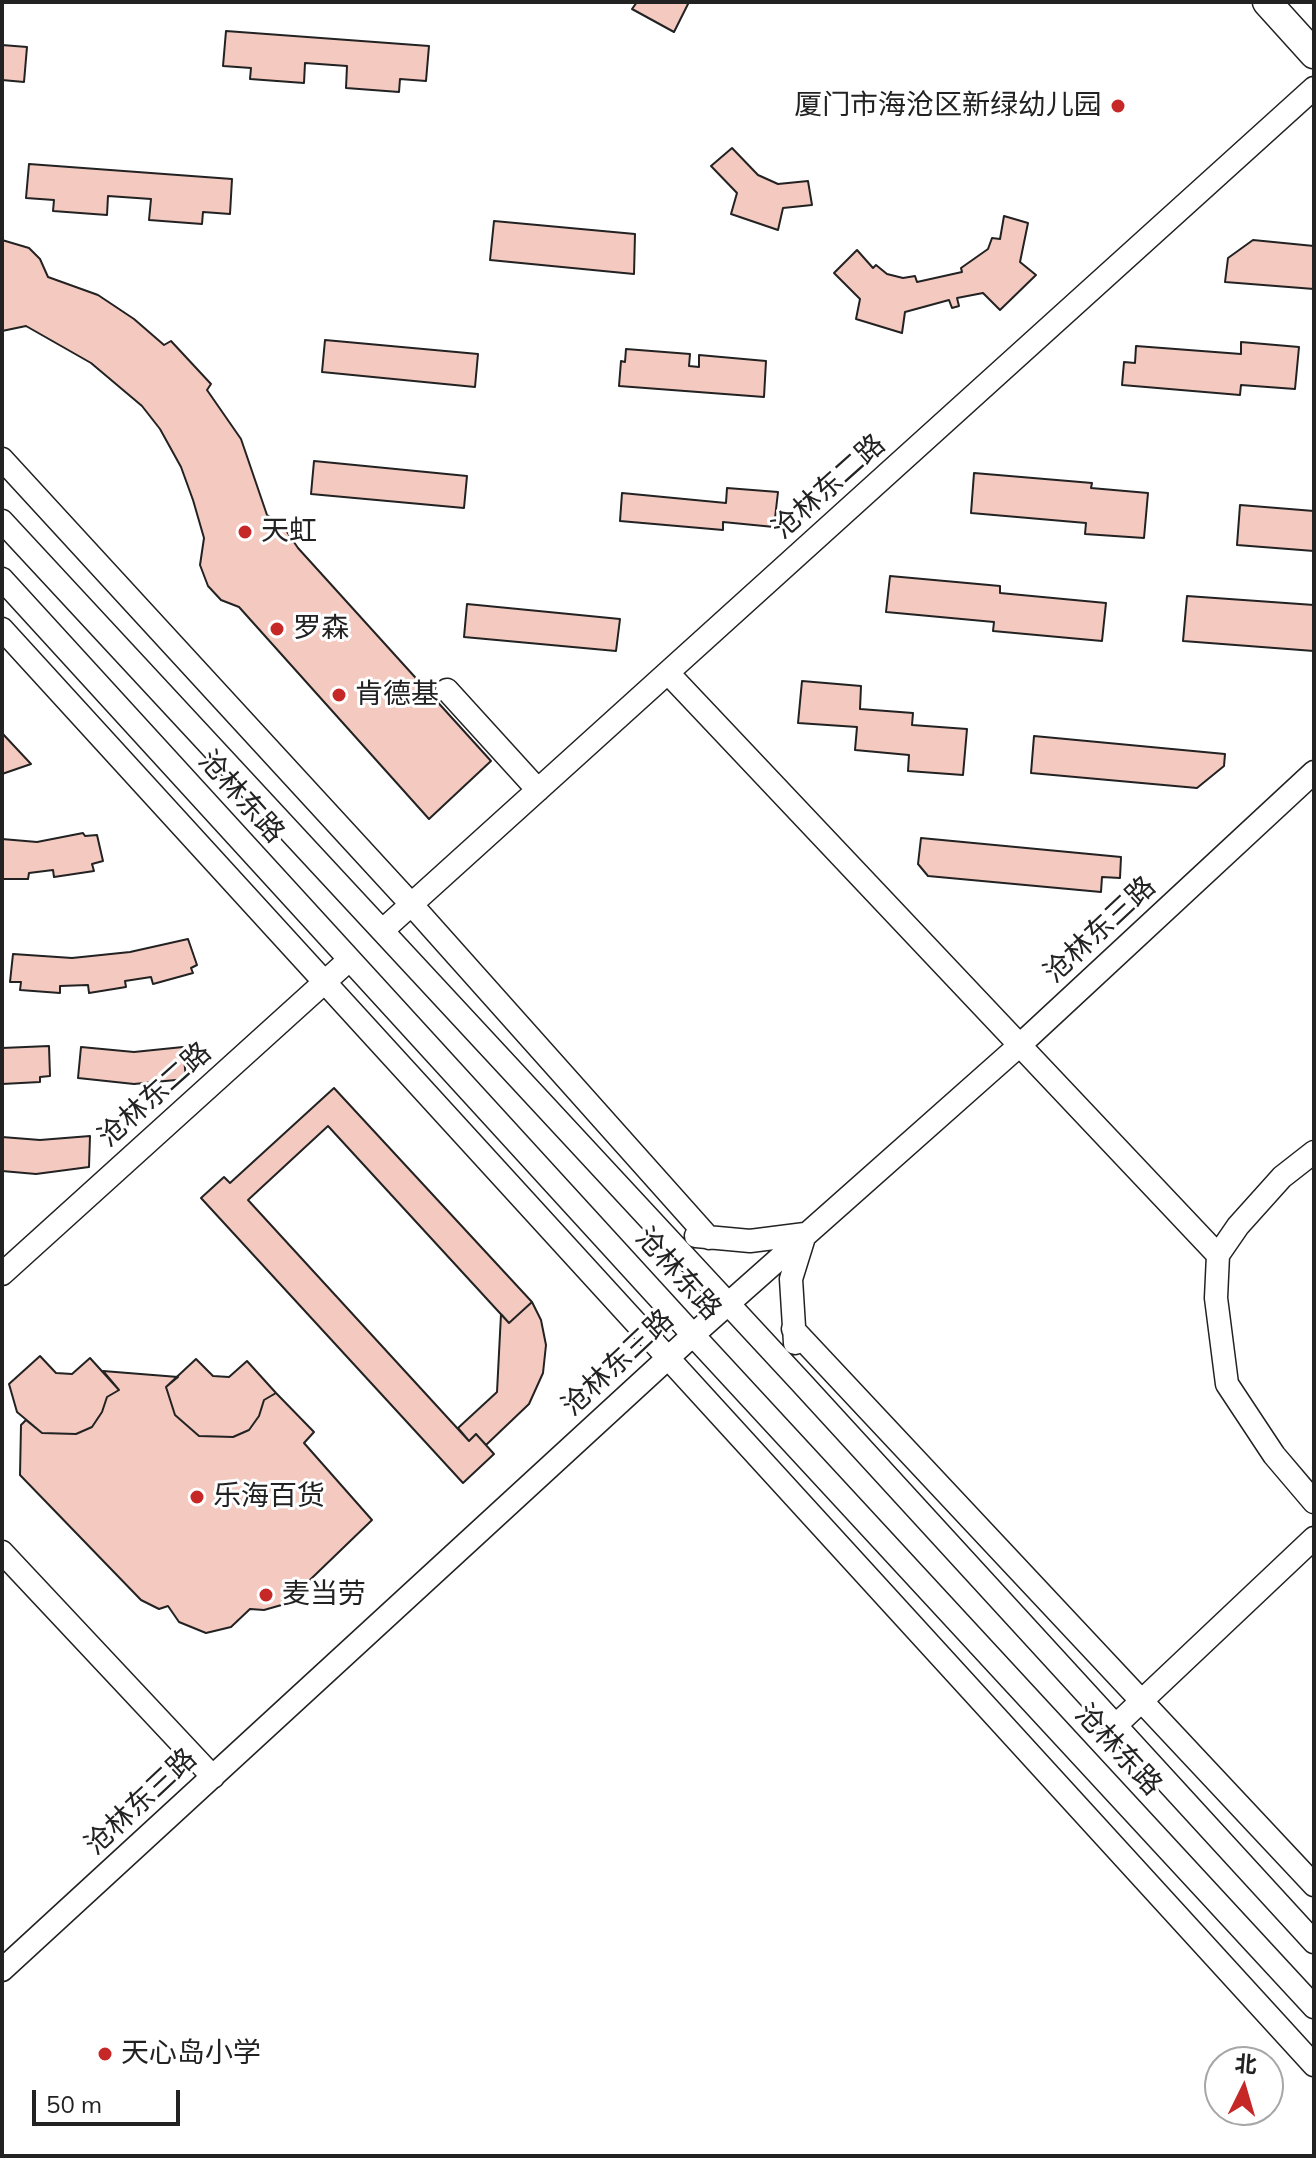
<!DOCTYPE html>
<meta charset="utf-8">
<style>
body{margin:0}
#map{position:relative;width:1316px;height:2158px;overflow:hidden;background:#fff;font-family:Mulish,"Noto Sans SC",sans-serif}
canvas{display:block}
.frame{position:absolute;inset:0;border:4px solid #222;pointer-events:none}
.north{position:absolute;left:1204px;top:2046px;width:80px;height:80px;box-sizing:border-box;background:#fff;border:2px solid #a7a7a7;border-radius:50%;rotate:5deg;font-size:22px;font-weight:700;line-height:32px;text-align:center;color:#222}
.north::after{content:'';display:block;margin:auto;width:28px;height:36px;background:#c62828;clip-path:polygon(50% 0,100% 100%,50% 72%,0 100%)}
.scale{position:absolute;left:32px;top:2090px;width:148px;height:36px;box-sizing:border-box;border:4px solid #222;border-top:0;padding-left:10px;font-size:24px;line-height:28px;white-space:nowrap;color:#222;-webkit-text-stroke:6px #fff;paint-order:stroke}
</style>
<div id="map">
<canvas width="1316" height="2158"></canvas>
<div class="frame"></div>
<div class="north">北</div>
<div class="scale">50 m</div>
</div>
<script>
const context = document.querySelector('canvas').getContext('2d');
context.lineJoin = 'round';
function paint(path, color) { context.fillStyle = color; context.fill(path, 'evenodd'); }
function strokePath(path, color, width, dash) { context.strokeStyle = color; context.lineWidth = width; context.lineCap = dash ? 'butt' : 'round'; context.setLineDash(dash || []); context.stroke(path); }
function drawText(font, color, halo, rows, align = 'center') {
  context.font = font + ' Mulish,"Noto Sans SC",sans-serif'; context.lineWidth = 6; context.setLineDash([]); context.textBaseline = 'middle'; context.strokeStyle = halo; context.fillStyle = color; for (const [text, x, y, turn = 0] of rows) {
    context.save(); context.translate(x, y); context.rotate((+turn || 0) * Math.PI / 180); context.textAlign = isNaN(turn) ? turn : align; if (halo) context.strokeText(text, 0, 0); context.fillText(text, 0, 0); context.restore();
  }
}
const building = new Path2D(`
 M637,2H689L674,32L632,9Z
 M226,31L429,46L426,81L400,79L399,92L346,88L347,66L305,63L304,83L250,79L251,68L223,66Z
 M2,45L27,47L24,82L2,80Z
 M732,148L758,175L778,184L808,181L812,205L783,208L778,230L731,214L737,193L711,166Z
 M29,164L232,179L230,214L203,212L202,224L149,220L151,199L108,196L107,215L53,211L54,200L26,198Z
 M1004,216L1028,223L1020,262L1036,275L1000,310L983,293L957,298L959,306L952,308L949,300L905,312L902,333L856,319L860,299L834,273L857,250L873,268L876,265L887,274L903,278L915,276L917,282L962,272L961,268L988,249L992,238L1000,239Z
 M494,221L635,234L634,274L490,260Z
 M2,240L29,248L40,259L48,277L98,295L134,319L164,345L171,341L211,384L207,390L241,439L267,515L283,526L298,548L491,761L429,819L239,607L221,600L208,586L200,565L204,538L193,500L181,467L160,429L142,406L91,363L26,326L2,331Z
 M1253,240L1314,246V289L1225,282L1228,258Z
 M325,340L478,354L475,387L322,372Z
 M1241,342L1299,347L1295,389L1241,385L1240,395L1122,385L1124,362L1135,363L1136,346L1241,354Z
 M626,349L690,354L689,366L699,367V355L766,361L764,397L619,386L621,361L625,362Z
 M314,461L467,476L464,508L311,494Z
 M974,473L1092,483L1091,488L1148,493L1144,538L1085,534L1086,523L971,513Z
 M727,488L778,492L774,527L723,522V530L620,521L622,493L726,503Z
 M1240,505L1314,511V551L1237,545Z
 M890,576L1000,586V593L1106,603L1102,641L993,631L994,622L886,612Z
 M1187,596L1314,605V651L1183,641Z
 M467,604L620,619L616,651L464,637Z
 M802,681L861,686L860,709L913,713L912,725L967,729L963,775L908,771L909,755L855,750L857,727L798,723Z
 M2,733L31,764L2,774Z
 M1034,736L1225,754L1224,766L1197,788L1031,773Z
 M83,833L85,836L97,835L103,861L92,864L94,871L54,877L53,870L29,873L28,879H2V839L37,842Z
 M921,838L1121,857L1120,878L1102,877L1101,892L928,876L918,864Z
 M188,939L197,965L191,968L193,973L153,984L151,977L125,981L126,987L89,993L88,985L60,986V993L20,990L21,982H10L13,954L72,958L130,952Z
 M49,1046L50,1076L40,1077V1082L2,1084V1048Z
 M81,1047L134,1052L183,1047L186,1079L134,1084L78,1078Z
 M334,1088L532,1302L509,1323L328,1126L248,1200L469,1441L476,1434L494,1454L463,1483L201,1198L224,1177L230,1183Z
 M90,1136L89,1167L36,1174L2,1171V1137L40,1140Z
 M532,1302L541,1320L546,1345L543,1373L529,1404L486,1445L476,1434L469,1441L458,1428L497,1392L501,1314L509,1323Z
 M40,1356L56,1373L72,1374L90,1358L119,1390L107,1397L102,1412L92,1427L76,1434L42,1433L17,1412L9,1384Z
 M196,1359L213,1376L229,1377L247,1361L276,1393L264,1400L259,1416L249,1430L233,1437L199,1436L175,1415L166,1387Z
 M103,1371L178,1377L166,1387L175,1415L199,1436L233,1437L249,1430L259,1416L264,1400L276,1393L314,1432L304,1443L372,1520L285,1604L264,1610L250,1609L231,1627L206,1633L179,1622L168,1606L159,1609L141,1600L20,1475L21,1425L26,1420L42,1433L76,1434L92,1427L102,1412L107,1397L119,1390Z`);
paint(building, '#f3c9c0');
strokePath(building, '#222', 2);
const minor = new Path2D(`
 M2,459L411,904L709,1238
 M2,521L799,1380L1314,1942
 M2,579L693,1335L1314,2007
 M2,629L1314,2065
 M668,673L1218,1255
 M447,690L538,790
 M383,930L1314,88
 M1314,1152L1282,1177L1238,1226L1218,1255L1216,1298L1227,1384L1274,1455L1314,1502
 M696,1236L750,1241L805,1234L791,1279L795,1343
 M2,1274L349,960
 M793,1329L1314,1885
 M2,1552L213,1777
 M1114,1727L1314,1538
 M2,1970L693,1335L1021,1044L1314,772`);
const major = new Path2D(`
 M1267,2L1314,54`);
strokePath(minor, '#222', 25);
strokePath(major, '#222', 31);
strokePath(minor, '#fff', 22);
strokePath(major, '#fff', 28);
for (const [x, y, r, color] of [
 [1118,106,8,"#c62828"],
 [245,532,8,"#c62828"],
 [277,629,8,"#c62828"],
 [339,695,8,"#c62828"],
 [197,1497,8,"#c62828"],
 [266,1595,8,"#c62828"],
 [105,2054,8,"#c62828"]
]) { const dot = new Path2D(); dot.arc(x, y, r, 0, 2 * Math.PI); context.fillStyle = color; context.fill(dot); strokePath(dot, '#fff', 3); }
drawText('28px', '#222', '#fff', [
 ["厦门市海沧区新绿幼儿园",1102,106,"right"],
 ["天虹",261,532],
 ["罗森",293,629],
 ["肯德基",355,695],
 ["乐海百货",213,1497],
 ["麦当劳",282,1595],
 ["天心岛小学",121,2054]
], 'left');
drawText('28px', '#222', '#fff', [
 ["沧林东二路",829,487,-42],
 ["沧林东路",241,797,48],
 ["沧林东三路",1100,930,-43],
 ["沧林东二路",155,1095,-42],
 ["沧林东路",678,1274,48],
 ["沧林东三路",618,1363,-43],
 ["沧林东路",1118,1750,47],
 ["沧林东三路",141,1802,-43]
]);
</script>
